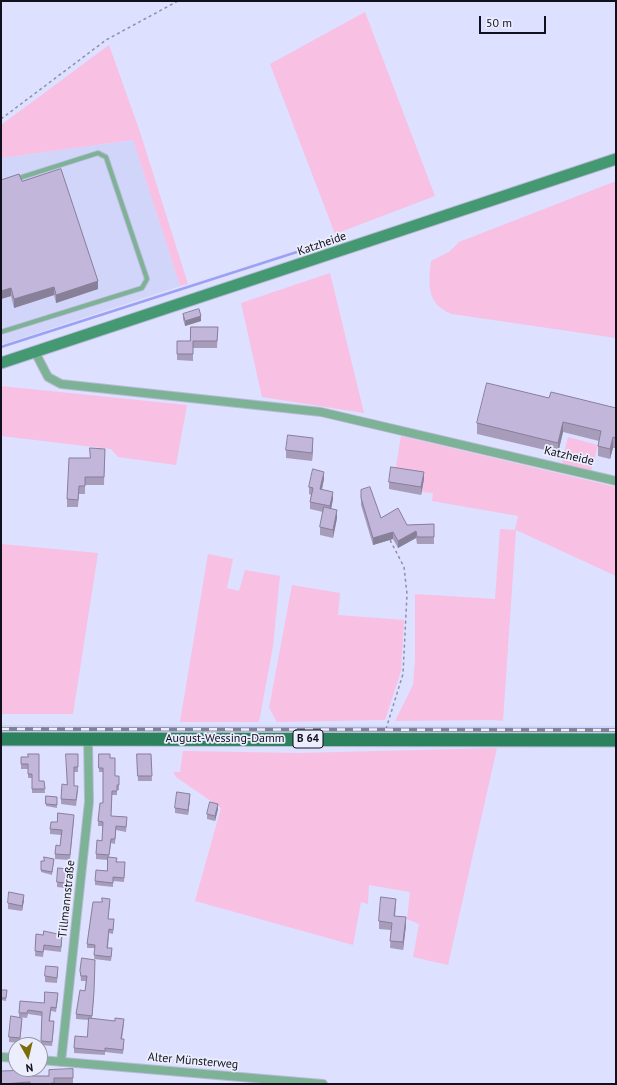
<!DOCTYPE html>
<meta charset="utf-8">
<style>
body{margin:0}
#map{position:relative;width:617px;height:1085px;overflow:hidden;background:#dde0fe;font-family:"PT Sans",sans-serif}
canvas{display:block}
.frame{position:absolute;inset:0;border:2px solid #10111d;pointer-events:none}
.north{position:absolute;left:8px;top:1037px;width:40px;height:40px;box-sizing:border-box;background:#eceefd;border:1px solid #9496a3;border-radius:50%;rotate:172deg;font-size:11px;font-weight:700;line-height:16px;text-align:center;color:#10111d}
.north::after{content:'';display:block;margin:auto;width:14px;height:18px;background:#7a6d0a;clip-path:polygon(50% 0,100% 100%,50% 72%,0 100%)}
.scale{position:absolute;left:479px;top:16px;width:67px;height:18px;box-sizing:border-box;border:2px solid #10111d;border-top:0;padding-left:5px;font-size:12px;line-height:14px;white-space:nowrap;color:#10111d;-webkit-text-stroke:3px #eceefd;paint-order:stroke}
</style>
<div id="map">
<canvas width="617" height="1085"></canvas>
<div class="frame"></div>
<div class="north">N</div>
<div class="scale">50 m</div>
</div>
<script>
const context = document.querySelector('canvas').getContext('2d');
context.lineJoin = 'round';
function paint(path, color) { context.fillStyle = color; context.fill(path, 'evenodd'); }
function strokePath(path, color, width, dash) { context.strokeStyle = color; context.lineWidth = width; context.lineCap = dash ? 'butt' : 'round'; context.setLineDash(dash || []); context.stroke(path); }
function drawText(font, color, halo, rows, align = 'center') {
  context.font = font + ' "PT Sans",sans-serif'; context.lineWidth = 3.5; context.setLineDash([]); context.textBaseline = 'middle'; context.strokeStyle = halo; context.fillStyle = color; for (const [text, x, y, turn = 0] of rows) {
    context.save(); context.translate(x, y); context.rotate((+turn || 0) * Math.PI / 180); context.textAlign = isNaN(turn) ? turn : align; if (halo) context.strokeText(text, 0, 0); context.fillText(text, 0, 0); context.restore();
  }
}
paint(new Path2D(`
 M133,140L180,286L1,345V158Z
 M1,725L616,726V732H1Z`), '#d1d5f9');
paint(new Path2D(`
 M365,12L435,196L335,234L270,64Z
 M109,45L140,132L188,284L180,286L133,140L1,158V125Z
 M616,181V338L452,314C427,305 428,285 431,261L449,252L459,242Z
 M330,273L364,413L262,397L241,303Z
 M1,386L187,405L176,465L118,457L111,449L1,436Z
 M401,436L616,487V576L516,530L503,721L494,720L395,721L413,685L415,660V594L495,599L500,529L515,530L518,516L432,501L433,493L422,492L424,477L395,473Z
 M568,437L598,445L591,471L564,465L562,461Z
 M1,544L98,553L73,714H1Z
 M208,554L233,559L227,588L239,591L245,570L280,576L273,646L259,722H180Z
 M292,585L340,593L338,615L404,620L401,671L385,720L277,722L269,708Z
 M497,748L448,965L413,957L419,924L407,919L410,892L369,885L368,904L361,902L353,945L195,901L221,808L176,777L173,772H180L183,751L299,753Z`), '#f8c0e3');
strokePath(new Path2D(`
 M1,347L328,242`), '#9da1f4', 2.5);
const lane = new Path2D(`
 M1,332L142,288L147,279L106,157L98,153L16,179`);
const street = new Path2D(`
 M35,352L48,377L61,384L321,412L616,481
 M1,1057L16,1058
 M40,1060L323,1084
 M61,1062L89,802L88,739`);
const secondary = new Path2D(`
 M1,363L616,159`);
const primary = new Path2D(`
 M1,739L616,740`);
strokePath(lane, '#b8bbd6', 6);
strokePath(street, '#b8bbd6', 10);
strokePath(secondary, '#b8bbd6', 13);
strokePath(primary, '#b8bbd6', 15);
strokePath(new Path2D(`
 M1,119L106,40L178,1
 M386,729L403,674L407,594L404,567L389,538`), '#8e90a7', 1.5, [3, 3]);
strokePath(lane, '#7eb297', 4);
strokePath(street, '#7eb297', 8);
strokePath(secondary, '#459972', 11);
strokePath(primary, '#2c825d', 13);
const rail = new Path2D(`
 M1,729L616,730`);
strokePath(rail, '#808298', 4);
strokePath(rail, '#eceefd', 2.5, [8]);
paint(new Path2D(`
 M22,181L98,289L56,303L54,295L14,308L11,296L1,299Z
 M183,314L201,321L185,326L183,319Z
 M218,327L217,348H193V361L177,360V341H190Z
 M549,398L616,408V448H613L610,459L598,456V446L599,441L563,432L558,453L477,434V423Z
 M313,446L312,461L286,458V450Z
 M105,449L104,485H85V494H79L78,507H67V499L90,458Z
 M324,479L322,489L333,499L331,509L337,518L333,538L320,535V527L323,512L310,509V502L311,495L309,494V487Z
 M424,479L421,495L389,489V482Z
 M361,490L381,518L407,525L434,524V544H417L416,538L398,548L393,539L373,545L361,505Z
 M78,754V772H74V786L78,791L76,806L61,804V799L67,785Z
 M99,754L110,758L115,776H119V790H117V795H112L111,816L127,822L126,832L116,830L115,844L111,843L109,857L125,866L124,882L113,881V887L95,885V881L107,871L108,860L96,859V854L102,841L103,826H98V821L103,803V772H99Z
 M137,754H151L152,781H138Z
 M21,757H28L39,781H44L45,793H32V778H28V769H21Z
 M46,796L57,797V808L46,806Z
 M190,799L188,815L175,813V808Z
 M218,809L215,821L207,819V814Z
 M74,819L70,860L55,859V854L60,846L61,835L50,834V829L57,822Z
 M54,859L52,875L41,872V861H44Z
 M68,874L66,888L57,887V882Z
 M24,900L22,911L8,909V903Z
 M110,903L108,919L114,923L113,934L109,933L108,948L112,952L111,961L94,959L95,948H87V944Z
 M396,906L395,916L406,925L403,950L390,948L391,930L379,929V921Z
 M36,934L62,940L61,952L44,950L43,957L35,956Z
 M82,958L94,997L92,1018L124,1024L122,1039L124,1043L123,1054L105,1052V1055L74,1053V1048L87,1037L89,1020L76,1019V1014L85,991L86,981H81L80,971Z
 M58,972L57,983L45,982V976Z
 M1,990H7L6,1001L1,1000Z
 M58,998L56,1012L51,1011L50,1021L54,1026L52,1046L41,1045L42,1016L28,1014L27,1018L19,1017V1013Z
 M22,1023L20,1043L9,1042V1037Z
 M73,1069V1083H54V1084H1V1071L32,1076H49Z`), '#a79dbb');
paint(new Path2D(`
 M98,281V289L56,303V295Z
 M54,287V295L14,308V299Z
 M11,288V296L1,299V291Z
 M201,316V321L185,326V321Z
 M563,422V432L558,453V443Z
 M613,437V448L610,459V449Z
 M313,438V446L312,461V453Z
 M324,472V479L320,497V489Z
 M424,472V479L421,495V487Z
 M333,492V499L330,514V506Z
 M337,510V518L333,538V530Z
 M416,531V538L398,548V541Z
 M393,532V539L373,545V538Z
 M190,794V799L188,815V810Z
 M218,804V809L215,821V816Z
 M24,895V900L22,911V906Z
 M406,917V925L403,950V942Z`), '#887f99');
const building = new Path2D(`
 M61,169L98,281L56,295L54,287L14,299L11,288L1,291V180L19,174L22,181Z
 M199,309L201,316L185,321L183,314Z
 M191,327H218L217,341H193V354H177V341H190Z
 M487,383L549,398L551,392L616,408V438L613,437L610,449L598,446L601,431L563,422L558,443L477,423Z
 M288,435L313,438L312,453L286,450Z
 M90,448L105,449L104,477H85V486H79L78,500L67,499L69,458H90Z
 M391,467L424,472L421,487L389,482Z
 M313,469L324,472L320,489L333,492L330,506L310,502L313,488L309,487Z
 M370,487L381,518L398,508L407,525L434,524V537H417L416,531L398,541L393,532L373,538L361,498V490Z
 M324,507L337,510L333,530L320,527Z
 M28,754H39V781H44L45,789H32V774H28V764H21V757H28Z
 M66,754H78V767H74V786H78L76,800L61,799L62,784L67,785Z
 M99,754H110V758H115V776H119V785H117V791H112L111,816L127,817L126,827L116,826L115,839H111L109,855L96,854L97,840L102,841L103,822L98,821L100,803H103V768H99Z
 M137,754H151L152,776H138Z
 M177,792L190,794L188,810L175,808Z
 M46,796L57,797V805L46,804Z
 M210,802L218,804L215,816L207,814Z
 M58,813L74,815L70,855L55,854L56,845L60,846L62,830L50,829L51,822H57Z
 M44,857L54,859L52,872L41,870V861H44Z
 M108,857L117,858L116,862H125L124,878L113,877V883L95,881L96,870L107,871Z
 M58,868L68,869L66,883L57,882Z
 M9,892L24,895L22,906L8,903Z
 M381,897L396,899L394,916L406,917L403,942L390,941L392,923L379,921Z
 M102,898L110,899L108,919H114L113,930L109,929L107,948H112L111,957L94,955L95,945L87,944L93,902H102Z
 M44,931L62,935L61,947L44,945L43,952L35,951L36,934L43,935Z
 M82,958L95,960L94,992L92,1016L76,1014L80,990L85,991L87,976H81L80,971Z
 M46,966L58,967L57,978L45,976Z
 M1,990H7L6,998H1Z
 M45,992L58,993L56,1008L51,1007L49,1021H54L52,1042L41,1041L42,1012L28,1010L27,1013H19L20,1001L44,1003Z
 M11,1016L22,1018L20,1038L9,1037Z
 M89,1018L115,1021V1018L124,1019L121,1039H124L123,1050L105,1048V1051L74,1048L75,1036L87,1037Z
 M73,1069V1078H54V1083H51V1084H30V1082L1,1084V1071L32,1070V1076H49V1070Z`);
paint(building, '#c2b6da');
strokePath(building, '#887f99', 1);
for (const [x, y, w] of [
 [308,739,30]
]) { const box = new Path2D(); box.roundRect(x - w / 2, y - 9, w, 18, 3); context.fillStyle = '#eceefd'; context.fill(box); strokePath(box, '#10111d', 1); }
drawText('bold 11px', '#10111d', null, [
 ["B 64",308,739]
]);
drawText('12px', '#10111d', '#eceefd', [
 ["Katzheide",322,244,-19],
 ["Katzheide",569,456,13],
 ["August-Wessing-Damm",225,739],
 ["Tillmannstraße",67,899,-84],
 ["Alter Münsterweg",193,1061,5]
]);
</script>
